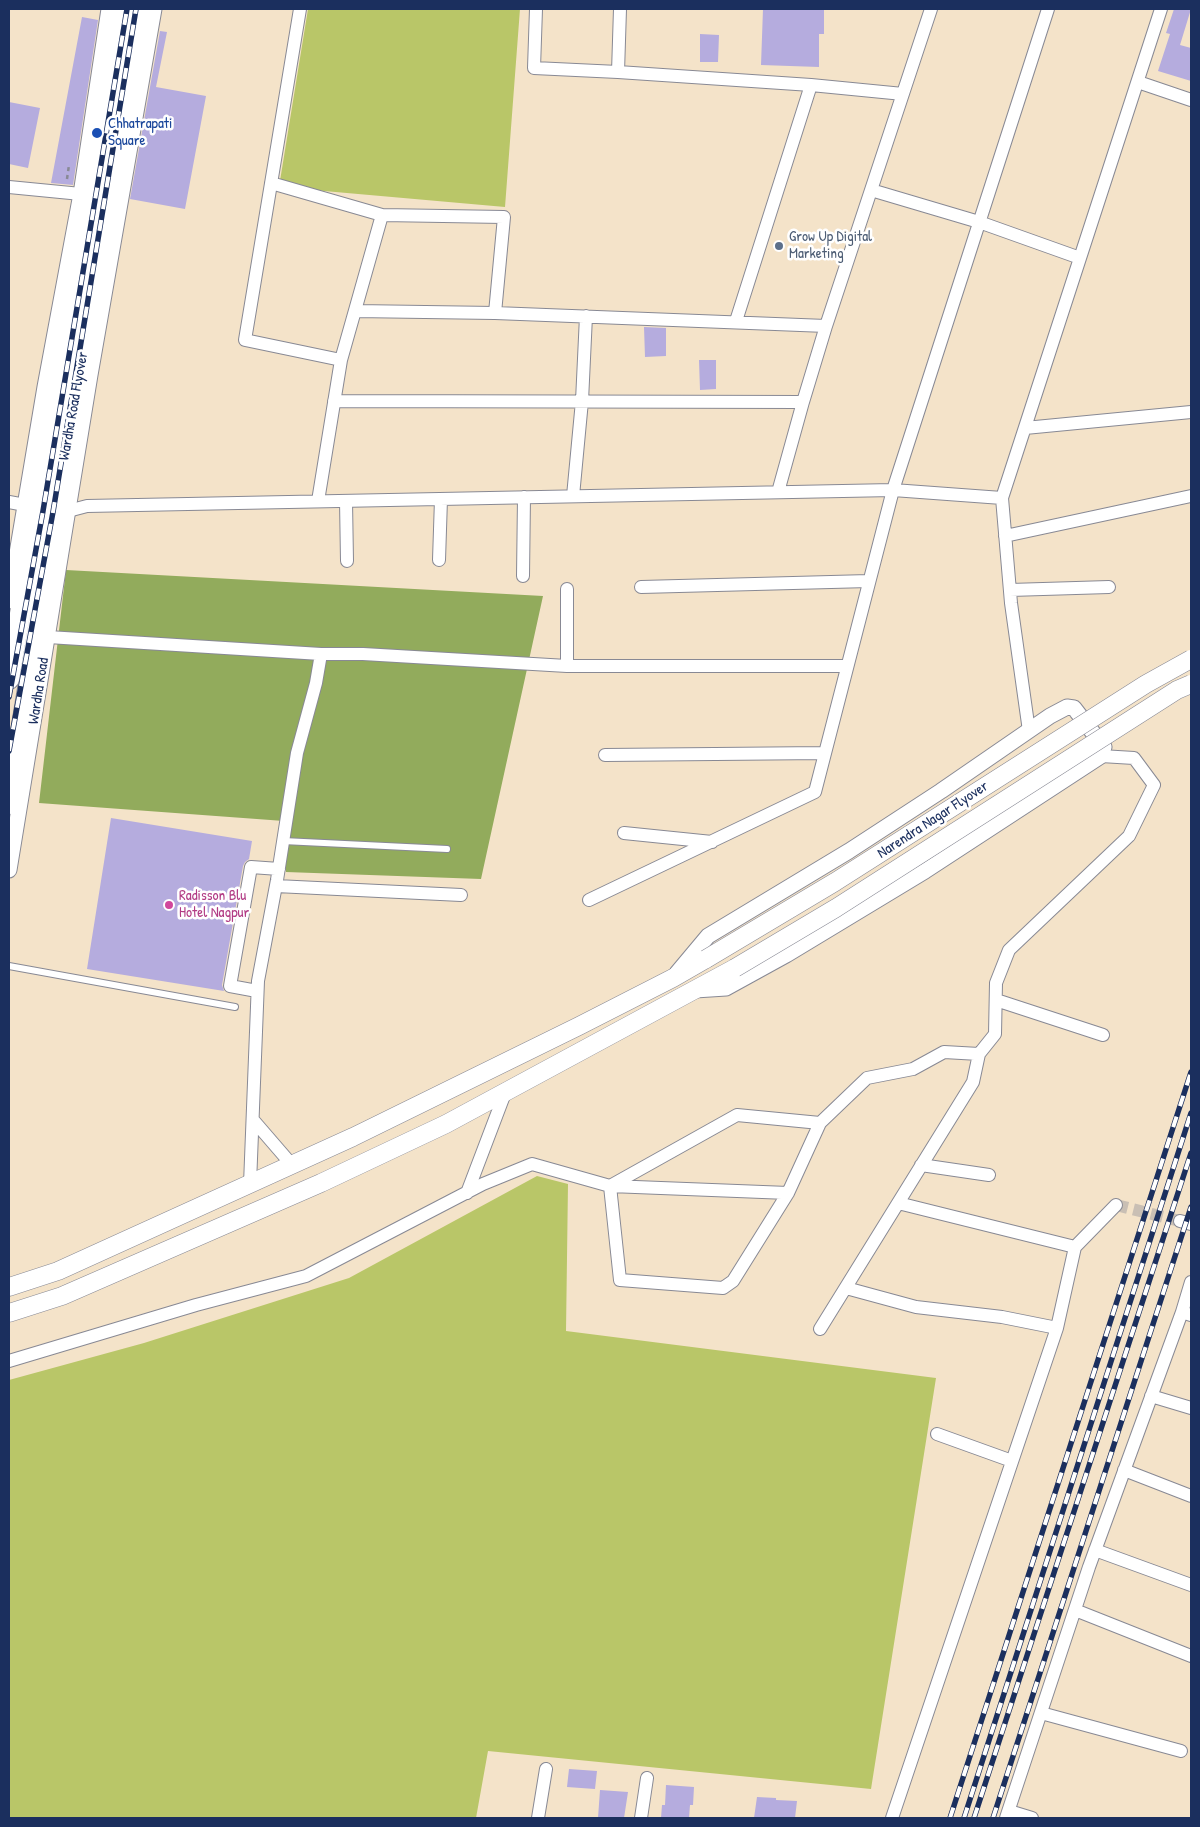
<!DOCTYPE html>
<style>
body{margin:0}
#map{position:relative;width:1200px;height:1827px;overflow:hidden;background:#f4e3c9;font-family:"Patrick Hand",sans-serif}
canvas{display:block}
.frame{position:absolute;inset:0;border:10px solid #1b2f5e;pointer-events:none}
</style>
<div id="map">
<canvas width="1200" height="1827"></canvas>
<div class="frame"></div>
</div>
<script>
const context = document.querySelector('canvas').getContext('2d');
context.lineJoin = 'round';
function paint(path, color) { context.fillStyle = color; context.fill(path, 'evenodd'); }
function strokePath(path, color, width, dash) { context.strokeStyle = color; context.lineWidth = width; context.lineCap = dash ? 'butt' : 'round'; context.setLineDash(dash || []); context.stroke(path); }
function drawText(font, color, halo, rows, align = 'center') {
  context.font = font + ' "Patrick Hand",sans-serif'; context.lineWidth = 5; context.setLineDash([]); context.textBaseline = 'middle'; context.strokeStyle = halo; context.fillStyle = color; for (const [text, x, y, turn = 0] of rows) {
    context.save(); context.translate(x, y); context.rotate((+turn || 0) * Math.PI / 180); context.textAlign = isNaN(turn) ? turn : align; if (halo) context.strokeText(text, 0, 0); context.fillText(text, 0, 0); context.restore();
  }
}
paint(new Path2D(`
 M308,9H520L505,207L279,187Z
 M537,1176L568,1184L566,1331L936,1378L871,1789L488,1751L476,1818H9V1380L144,1343L349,1278Z`), '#b9c668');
paint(new Path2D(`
 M66,570L543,596L481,879L286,872L284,821L39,803Z`), '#92ab5c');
paint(new Path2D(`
 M763,9H824V34H819V67L761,65Z
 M1174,9H1191L1180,45L1191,48V81L1158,71L1170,34L1166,33Z
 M82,17L98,20L73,185L51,183Z
 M160,31L167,32L156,87L206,96L185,209L130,199Z
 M700,34L719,35L718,62H700Z
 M9,102L40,108L28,168L9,164Z
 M644,327L666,328V356L645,357Z
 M699,360H716V389L700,390Z
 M111,818L252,841L249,859L245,862L243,866L222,985L224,991L87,969Z
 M569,1769L597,1771L595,1789L567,1787Z
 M666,1785L694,1787L693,1805H690L689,1818H661L662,1805H665Z
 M600,1790L628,1792L624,1818H598Z
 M757,1797L776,1798V1800L797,1801L795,1818H754Z`), '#b5acde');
strokePath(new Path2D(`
 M1116,1205L1180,1221`), '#c9bfb4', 12, [12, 6]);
const service = new Path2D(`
 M283,841L447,849
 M9,966L235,1007`);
const minor = new Path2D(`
 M300,9L245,340L341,360L382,215L504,217L495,313L826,326L803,402L778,492
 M536,9L534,68L618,72
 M620,9L618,72L811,85L903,94
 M1138,82L1191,100
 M271,183L382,215
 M9,187L81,194
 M871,190L979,222L1080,258
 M355,311L495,313
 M736,321L811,85
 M826,326L931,9
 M334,401L803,402
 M1025,428L1191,412
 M573,496L582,401L586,316
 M1002,498L1011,603L1029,731
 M318,501L341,360
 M346,501L347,561
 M9,502L25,505
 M68,511L87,506L893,490L1048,9
 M1005,536L1191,496
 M439,560L441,499
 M523,576L524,497
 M641,587L869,581
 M567,589V666H847
 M1010,590L1109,587
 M48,637L321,654H363L567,666
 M605,755L825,753
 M624,833L712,842
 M276,886L461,895
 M589,900L815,792L893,490L1002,498L1161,9
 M257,991L230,986L251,867L279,869
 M996,1000L1103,1035
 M737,1115L820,1123L788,1193L733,1281L723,1288L620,1280L610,1186Z
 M254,1121L292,1165
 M820,1123L867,1078L913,1069L944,1052L979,1054L995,1034L996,983L1009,950L1129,836L1154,785L1134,758L1101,756
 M921,1165L989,1175
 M250,1184L258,981L277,880L297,753L316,683L321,654
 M467,1193L505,1093
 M1180,1221L1191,1224
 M1075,1247L1116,1205
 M1191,1282L1182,1312L1191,1315
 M846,1288L916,1307L1002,1317L1057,1328L1075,1247L898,1203
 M820,1329L973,1082L979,1054
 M9,1361L196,1305L306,1276L483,1184L532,1164L610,1186L788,1193
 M1151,1396L1191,1408
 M937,1434L1012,1461
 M1124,1470L1191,1496
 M1095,1550L1191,1585
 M1075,1610L1191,1656
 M1041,1713L1181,1751
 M1009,1811L1032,1818
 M538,1818L546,1769
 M641,1818L647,1778
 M892,1818L1057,1328
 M1006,1818L1089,1567L1182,1312`);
const tertiary = new Path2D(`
 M9,601L45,387L81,194L109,9
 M9,870L90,375L154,9
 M677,973L708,936L849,851L941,791L1050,716L1067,707L1074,708L1104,747L1101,756L925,871L786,955L726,988L695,990`);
const secondary = new Path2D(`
 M9,1287L58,1271L353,1137L579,1026L673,978L706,959
 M9,1313L62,1296L321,1183L446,1124L735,968`);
const trunk = new Path2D(`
 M9,679L122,9
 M9,804L140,9`);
strokePath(service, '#888994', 8);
strokePath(minor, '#888994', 14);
strokePath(tertiary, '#888994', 17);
strokePath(secondary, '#888994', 19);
strokePath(trunk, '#888994', 22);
strokePath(new Path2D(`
 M67,179L69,165`), '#888994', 2.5, [4, 4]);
strokePath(service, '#fff', 6);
strokePath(minor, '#fff', 12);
strokePath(tertiary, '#fff', 15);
strokePath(secondary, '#fff', 18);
strokePath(trunk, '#fff', 20);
const rail = new Path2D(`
 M9,697L43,511L127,9
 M9,751L53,512L136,9
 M950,1818L1191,1072
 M964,1818L1191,1113
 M974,1818L1191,1153
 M993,1818L1191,1207`);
strokePath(rail, '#1b2f5e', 5.5);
strokePath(rail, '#fff', 4, [11]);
const secondaryBridge = new Path2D(`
 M706,959L835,882L1146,684L1191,659
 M735,968L836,908L1177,690L1191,684`);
strokePath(secondaryBridge, '#888994', 19, []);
strokePath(secondaryBridge, '#fff', 18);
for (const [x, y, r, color] of [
 [97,133,6,"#1a4fb4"],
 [779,246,5,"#5c6f8a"],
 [169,905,5,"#d1479c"]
]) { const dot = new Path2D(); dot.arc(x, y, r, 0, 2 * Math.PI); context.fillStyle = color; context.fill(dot); strokePath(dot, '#fff', 2); }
drawText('15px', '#164399', '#fff', [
 ["Chhatrapati",108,124],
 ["Square",108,141]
], 'left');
drawText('15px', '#4e5e75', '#fff', [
 ["Grow Up Digital",789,237],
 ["Marketing",789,254]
], 'left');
drawText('15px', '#1b2f5e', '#fff', [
 ["Wardha Road Flyover",74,406,-80],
 ["Wardha Road",39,691,-81],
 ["Narendra Nagar Flyover",933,820,-33]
]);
drawText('15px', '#b23c85', '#fff', [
 ["Radisson Blu",179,896],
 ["Hotel Nagpur",179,913]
], 'left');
</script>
